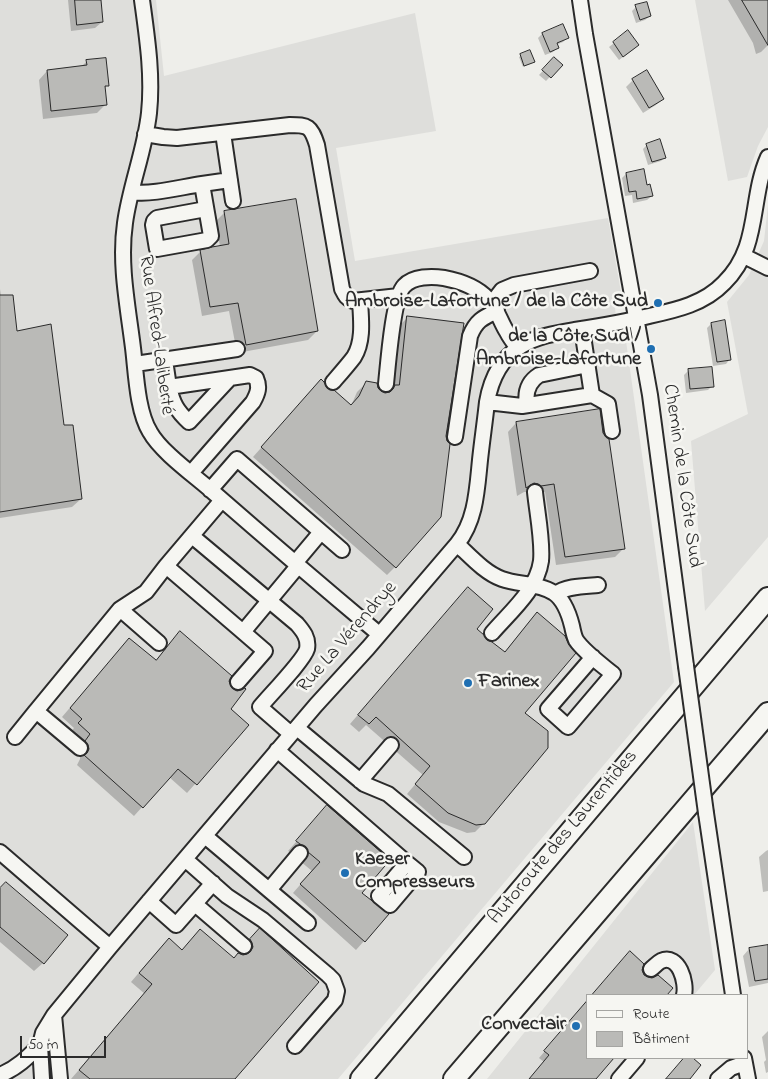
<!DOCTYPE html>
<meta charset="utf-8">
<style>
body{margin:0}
#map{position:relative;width:768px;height:1079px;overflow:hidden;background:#eeeeea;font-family:"Indie Flower",sans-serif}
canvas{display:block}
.legend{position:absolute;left:586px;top:994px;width:162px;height:65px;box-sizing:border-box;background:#f6f6f2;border:1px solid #a5a5a2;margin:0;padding:6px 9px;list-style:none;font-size:15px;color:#2b2b2b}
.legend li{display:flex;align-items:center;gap:10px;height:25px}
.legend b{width:25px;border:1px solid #a5a5a2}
.scale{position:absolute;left:20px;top:1036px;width:86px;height:22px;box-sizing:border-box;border:2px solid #2b2b2b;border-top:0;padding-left:6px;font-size:15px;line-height:18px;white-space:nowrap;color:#2b2b2b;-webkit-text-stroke:4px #f6f6f2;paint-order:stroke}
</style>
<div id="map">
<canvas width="768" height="1079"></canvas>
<ul class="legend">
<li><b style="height:6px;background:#f6f6f2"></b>Route</li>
<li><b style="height:14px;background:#babab7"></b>Bâtiment</li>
</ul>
<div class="scale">50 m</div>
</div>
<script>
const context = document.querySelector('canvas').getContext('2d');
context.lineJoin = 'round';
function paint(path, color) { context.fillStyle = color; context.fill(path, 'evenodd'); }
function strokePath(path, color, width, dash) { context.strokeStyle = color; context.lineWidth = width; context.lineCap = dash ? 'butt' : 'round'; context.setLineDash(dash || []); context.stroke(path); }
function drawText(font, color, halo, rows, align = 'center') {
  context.font = font + ' "Indie Flower",sans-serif'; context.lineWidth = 5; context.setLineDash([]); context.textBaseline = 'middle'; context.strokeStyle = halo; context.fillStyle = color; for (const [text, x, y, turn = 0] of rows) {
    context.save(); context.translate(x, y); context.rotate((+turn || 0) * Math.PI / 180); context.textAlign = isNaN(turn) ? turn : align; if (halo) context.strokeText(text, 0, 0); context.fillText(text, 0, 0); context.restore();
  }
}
paint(new Path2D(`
 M0,0H156L164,76L415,13L436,131L336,148L355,261L608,218L622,298L615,307L618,340L626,341L674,682L338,1079H0Z
 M695,0H768V127L758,146L747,177L728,181Z
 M768,205V537L705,611L691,441L748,414L727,302L749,275L764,241Z
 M693,822L715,970L694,995H587V1058H641L623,1079H487Z`), '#dededb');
paint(new Path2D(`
 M68,0H99L102,22L95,28L71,31Z
 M728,0H768V45L761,52L756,54L753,43Z
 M636,7L650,16L645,20L636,23L632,11Z
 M562,26L567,38L563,42L556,45L557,48L553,52L545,55L538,38L542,34Z
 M628,32L634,49L619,60L609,47Z
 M530,51L532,63L523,67L519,57Z
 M554,59L561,65L546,81L539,75Z
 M87,61L107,85L104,89L105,105L97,113L43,119L39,80L47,71L81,67Z
 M633,80L663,99L656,105L643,113L626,87Z
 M647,145L665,157L661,161L648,165L643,149Z
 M626,174L646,186L652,196L647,200L633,203L632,195L625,196L622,178Z
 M225,212L317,331L308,340L237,353L229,311L202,316L192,260L201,251L220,247L216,221Z
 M0,289L1,296L16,332L63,426L81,499L72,507L0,518Z
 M408,317L395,567L387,575L253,457L313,389H326L351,406L357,392L366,383L385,394L388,393L391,390L399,326Z
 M724,322L730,359L726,364L713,366L707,328L711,324Z
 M688,371L712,386L708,390L686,393L684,375Z
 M516,423L624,548L615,557L556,565L545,492L532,494L529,492H524L517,496L508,432Z
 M459,598L475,630L486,641L504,653L528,623L537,614L523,714L484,823L475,832L467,833L439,822L407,794L423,775L366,725L359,732L350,724Z
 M121,648L155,661L228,681L229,709L247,725L187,793L169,777L134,816L77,765L80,759V754L70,733L74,728L62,717Z
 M319,816L360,893L364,941L356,950L293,893L312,871L300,861L297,855L288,851Z
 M768,850V891L763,892L759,857L766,851Z
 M0,889L43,963L34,971L0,942Z
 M260,930L233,1079H71L145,994L131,982L160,948L233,959L244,957V952L242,949Z
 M768,946V983L749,987L743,956L749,949Z
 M623,959L641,970L643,975L671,988L665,995H593Z
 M587,1002V1058H612L594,1079H530L544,1062L539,1058Z
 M768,1031V1072L766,1073L764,1062L766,1060L762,1037Z`), '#0003');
const building = new Path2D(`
 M75,0H101L103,22L77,25Z
 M742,0H768V45Z
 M647,2L651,16L640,20L635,5Z
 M563,24L569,38L557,43L559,48L550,52L542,33Z
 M628,30L639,45L623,57L613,42Z
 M530,50L535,62L524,66L520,54Z
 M554,57L563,65L551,78L542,70Z
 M106,58L109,86H105L107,105L51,111L47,70L87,65L86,60Z
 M647,70L664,99L649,108L632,79Z
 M660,139L666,158L652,162L646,144Z
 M644,169L647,185L650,184L653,196L637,199L636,191L629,192L626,173Z
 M296,199L318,331L246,345L238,303L210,307L200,250L212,247L229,244L224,211Z
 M0,295H13L17,331L51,324L64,425H73L82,499L0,512Z
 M407,316L464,323L446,436L447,441L450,444L441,517L396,568L261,447L321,379L324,382L327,388L331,390H334L351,405L359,396L366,381L377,383L378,388L381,391L385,393L390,392L393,389L395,385H399Z
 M725,320L731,360L717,362L711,323Z
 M712,367L714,387L690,389L688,369Z
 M600,409L603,433L606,437L609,439L625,549L565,557L554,484L541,486L538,484L534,483L526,488L516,422Z
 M468,587L493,609L477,629L484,635L487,640L492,642L505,652L537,612L565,636L569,645L576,653L525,713L548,731V748L485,824L476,825L448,813L415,784L430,766L376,717L369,724L358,715Z
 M180,631L232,676L229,681L230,684L232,688L237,691L241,690L245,688L246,689L231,709L249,725L197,785L178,769L143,808L84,755L87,753L89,749L88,745L85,741L90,734L78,723L82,719L70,708L129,638L156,660Z
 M327,805L390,860L362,893L389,914L365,942L300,884L320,862L308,852L306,847L300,844L296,841Z
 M6,882L68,935L44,964L0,927V888Z
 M260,928L319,982L235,1079H90L79,1070L152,984L139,973L169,938L182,950L200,929L234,958L238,953L243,955L247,954L250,952L253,947L252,943L250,939Z
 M768,945V979L755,981L749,948Z
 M630,951L644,964L642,970L644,975L648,977L652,978L658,975L673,988L667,995H592Z
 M587,1001V1058H614L596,1079H529L549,1055L544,1051Z
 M684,1058H693L701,1065L690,1079H666Z`);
paint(building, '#babab7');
strokePath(building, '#2b2b2b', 1);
const minor = new Path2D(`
 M142,0C147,37 153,75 149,113C145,150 130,186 125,223C119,264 128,307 133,348C136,372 137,411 150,432C161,452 195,476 213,492C268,540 323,587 379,634
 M580,0L585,34L650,395L686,666
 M223,133L233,201
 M145,134L163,137L177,138L290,125C308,125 311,126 317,145L342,289C345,295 346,298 353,301L399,296
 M202,184L230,180
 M132,192C152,195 181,187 202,184L211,236L207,240L157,249L153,225L154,221L157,218L206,209
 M744,256L768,268
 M492,303L502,290L514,285L590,271
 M165,360L169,387L250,375L256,378C260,387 258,393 253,402L191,473
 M135,364L237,349
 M333,382C340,374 348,365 354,357C364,341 361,319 360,301
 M386,384C388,365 393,297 404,286C413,276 432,276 444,278C460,281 476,286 488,299C497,308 500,321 507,332C510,338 514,343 518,348
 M169,387C173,404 177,411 189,422L230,378
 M592,395L608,404L612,431
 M487,402L522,406L592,395L582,329
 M527,405C525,393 528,382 539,375L588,365
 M455,437L470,336C476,321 482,318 497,311
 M210,490L237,459L342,550
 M222,500L166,566L243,632L298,566
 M192,536L297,624C303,631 309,638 307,649C304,660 269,696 260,707L291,734
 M457,544C470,556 485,573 502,579C518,585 539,583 554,593C564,600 569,614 572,626C573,631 574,636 576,640C584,652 602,665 613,674L568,727L548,709L593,657
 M295,563L321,532
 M556,594C565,586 586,586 598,585
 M120,609L159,643
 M492,633C510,612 537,590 541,561C543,541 537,512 535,492
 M238,682L265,651L243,632
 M297,728L364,784L388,794L464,857
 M15,737L36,711
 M80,748L36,711L120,609L146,592L166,566
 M277,750L407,863L418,872L390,905L379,896L407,863
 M360,781L391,745
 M706,813L733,995
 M205,836L308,923
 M0,852L110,947
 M185,859L227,896L263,920L328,975L333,980L337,991L335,1000L295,1046
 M269,890L300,853
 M149,901L176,925L213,883
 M195,904L244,946
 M651,969C654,967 657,963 661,961C679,953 687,983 684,995
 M54,1015L60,1079
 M744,1058L748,1079
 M0,1075C17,1068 27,1058 40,1045
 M42,1079L40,1045L43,1033L54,1015L110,947L316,705L368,648L457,544C476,521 477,489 480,460C482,441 485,421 487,402C491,379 500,359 521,346C537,336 557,333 575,330C600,326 624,322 649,316C676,310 704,304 724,283C761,247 749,200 768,157
 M619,1079L637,1058
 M718,1079L731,1068L745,1063`);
const highway = new Path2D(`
 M361,1079L768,598
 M454,1079L768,713`);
strokePath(minor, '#2b2b2b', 18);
strokePath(highway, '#2b2b2b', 24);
strokePath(minor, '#f6f6f2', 14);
strokePath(highway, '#f6f6f2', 20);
const minorBridge = new Path2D(`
 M686,666L706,813`);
strokePath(minorBridge, '#2b2b2b', 18, []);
strokePath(minorBridge, '#f6f6f2', 14);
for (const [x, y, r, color] of [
 [658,303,5,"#1f6fb2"],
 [651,349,5,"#1f6fb2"],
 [468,683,5,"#1f6fb2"],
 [345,873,5,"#1f6fb2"],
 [576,1026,5,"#1f6fb2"]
]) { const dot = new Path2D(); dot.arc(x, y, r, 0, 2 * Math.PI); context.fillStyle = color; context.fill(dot); strokePath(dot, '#f6f6f2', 2); }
drawText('bold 20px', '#2b2b2b', '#f6f6f2', [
 ["Ambroise-Lafortune / de la Côte Sud",648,303],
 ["de la Côte Sud /",641,338],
 ["Ambroise-Lafortune",641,361],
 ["Farinex",478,683,"left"],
 ["Kaeser",355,861,"left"],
 ["Compresseurs",355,884,"left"],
 ["Convectair",566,1026]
], 'right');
drawText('20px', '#2b2b2b', '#f6f6f2', [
 ["Rue Alfred-Laliberté",155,335,82],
 ["Chemin de la Côte Sud",681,476,82],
 ["Rue La Vérendrye",348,638,-49],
 ["Autoroute des Laurentides",564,838,-50]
]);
</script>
